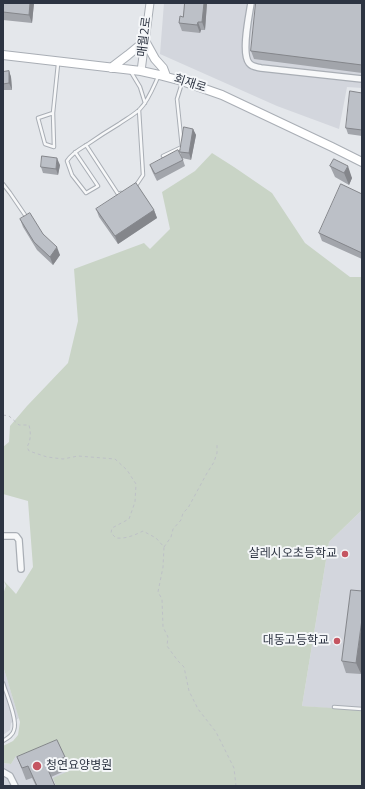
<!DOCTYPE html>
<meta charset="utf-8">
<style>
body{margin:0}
#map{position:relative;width:365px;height:789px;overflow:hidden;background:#e4e7eb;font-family:"Nunito Sans",sans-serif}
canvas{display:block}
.frame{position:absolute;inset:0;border:4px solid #2d3442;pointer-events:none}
</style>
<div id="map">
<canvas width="365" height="789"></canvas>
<div class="frame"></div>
</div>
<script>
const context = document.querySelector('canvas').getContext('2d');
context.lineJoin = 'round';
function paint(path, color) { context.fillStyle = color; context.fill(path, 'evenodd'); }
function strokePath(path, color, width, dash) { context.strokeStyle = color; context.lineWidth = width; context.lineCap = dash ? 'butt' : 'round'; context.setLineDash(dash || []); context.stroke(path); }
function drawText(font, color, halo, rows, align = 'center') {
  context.font = font + ' "Nunito Sans","Noto Sans KR",sans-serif'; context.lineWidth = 4; context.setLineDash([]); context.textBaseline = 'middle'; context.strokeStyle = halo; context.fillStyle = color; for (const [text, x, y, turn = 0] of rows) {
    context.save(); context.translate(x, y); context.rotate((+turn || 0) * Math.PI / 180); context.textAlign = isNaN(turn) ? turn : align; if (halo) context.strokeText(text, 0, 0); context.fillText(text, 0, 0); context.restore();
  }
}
paint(new Path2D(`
 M164,3H362V88L347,87L339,129L277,106L160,54Z
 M362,510V711L302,706L329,542Z
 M3,666L19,718L11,723L10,730L3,735Z
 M65,750L73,769L72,786H3V763L11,764L16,756Z`), '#d3d6dd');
paint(new Path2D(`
 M212,153L234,167L272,193L305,243L350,277H362V510L329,542L302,706L362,710V786H56L53,778L71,770L62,752L16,756L11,764L3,763V746L13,741L18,735L20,722L3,666V594L6,586L4,581L16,594L33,567L28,501L3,494V447L9,442L10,426L27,406L68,363L78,321L74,269L144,243L150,249L170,229L162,192L195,171Z`), '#c9d4c6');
const service = new Path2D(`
 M131,72L140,87L145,103
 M53,113L54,147L45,144L38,118L53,113L58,64
 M86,145L118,194L121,193
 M75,152L98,186L86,193L72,175L67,161C72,153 80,149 88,144C98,137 109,130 119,124C126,119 134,115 140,109C148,101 153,88 158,77
 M163,156L182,147L177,99L182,83
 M3,184L10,193L25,215
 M135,187L143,175L139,110
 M3,683C6,693 18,720 14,730C13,735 8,738 3,741
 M334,707L362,709`);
const minor = new Path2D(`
 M251,3C249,16 241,53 249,63C252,67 257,67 261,68L362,79
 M3,536H16L19,540L21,569
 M3,772L10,776L15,786`);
const tertiary = new Path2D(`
 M141,71L150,3`);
const secondary = new Path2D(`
 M3,55L141,71L159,75L182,81L222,95L332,147L362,162
 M111,68L128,55L145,41L155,59L163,68L166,76`);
strokePath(service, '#a9aeb5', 4.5);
strokePath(minor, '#a9aeb5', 8);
strokePath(tertiary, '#a9aeb5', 9);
strokePath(secondary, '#a9aeb5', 10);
strokePath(new Path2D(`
 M3,415L9,416L19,425H29C31,433 31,440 27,447L29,451L47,457L63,459L78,456L115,459L127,470L136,484L135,502L129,519L112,528L111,533L116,538C126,539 135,535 143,531L156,538L164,547L163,567L158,592L162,599L163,627L168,637L167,646L178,661L184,667L189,691L198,709L216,732L234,768L236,786
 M164,547L171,537L173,529L181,520L183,513L188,508L207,473L214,462L217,453V443`), '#bec1c6', 1, [3, 3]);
strokePath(service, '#f7f8f9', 2.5);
strokePath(minor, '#f7f8f9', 5.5);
strokePath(tertiary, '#f7f8f9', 7);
strokePath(secondary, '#fff', 8);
paint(new Path2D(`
 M3,3H34L32,23L3,20Z
 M185,3H207L205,30H201L200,33L182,31L179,23L183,17Z
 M362,3V73L254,59L251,51Z
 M9,71L11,77L12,90H3V72Z
 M362,93V136L348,134L346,128Z
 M193,129L196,135L191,160L182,158L180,152Z
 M334,159L352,178L349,185L335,177L330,166Z
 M183,160L185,166L157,181L152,171L150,165Z
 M60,165L58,175L43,173L41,167Z
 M362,194V259L322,241L319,233Z
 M96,209L154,210L157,218L118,244L99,217Z
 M20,219L43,234L60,255L53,265L37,250L23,227Z
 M351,590L361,674L346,673L342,661Z
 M17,757H65L69,769L51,777L55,786H36L32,778L26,780Z`), '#a2a5ab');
paint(new Path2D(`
 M30,3H34L32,23L29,15Z
 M204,3H207L205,30L202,22Z
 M198,22L201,30L200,33L197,25Z
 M9,71L11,77L12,90L9,83Z
 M193,129L196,135L191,160L189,153Z
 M57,158L60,165L58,175L56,169Z
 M348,166L352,178L349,185L344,173Z
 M154,210L157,218L118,244L115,236Z
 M57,247L60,255L53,265L50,257Z
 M362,619V665L361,674L356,663Z`), '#84868b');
const building = new Path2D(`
 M3,3H30L29,15L3,12Z
 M185,3H204L202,22H198L197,25L179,23L180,16L183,17Z
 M256,3H362V65L251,51Z
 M9,71V83L3,84V72Z
 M350,91L362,93V130L346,128Z
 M184,127L193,129L189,153L180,152Z
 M178,150L183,160L155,174L150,165Z
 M42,156L57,158L56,169L41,167Z
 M334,159L348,166L344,173L330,166Z
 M136,183L154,210L115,236L96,209Z
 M341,184L362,194V253L319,233Z
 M30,213L43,234L57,247L50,257L34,242L20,219Z
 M351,590L362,591V619L356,663L342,661Z
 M57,740L65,757L46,765L55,786H37L28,766L22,768L17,757Z`);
paint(building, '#bcc0c7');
strokePath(building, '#84868b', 1);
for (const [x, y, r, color] of [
 [345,554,4,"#c55561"],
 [337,641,4,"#c55561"],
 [37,766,5,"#c55561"]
]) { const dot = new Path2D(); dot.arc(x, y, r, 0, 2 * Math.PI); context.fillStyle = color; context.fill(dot); strokePath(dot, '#f4f6f8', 1.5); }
drawText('12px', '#2d3442', '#f4f6f8', [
 ["매월2로",145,37,-83],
 ["회재로",190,84,18]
]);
drawText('12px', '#2d3442', '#f4f6f8', [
 ["살레시오초등학교",337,554],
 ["대동고등학교",329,641],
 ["청연요양병원",46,766,"left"]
], 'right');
</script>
